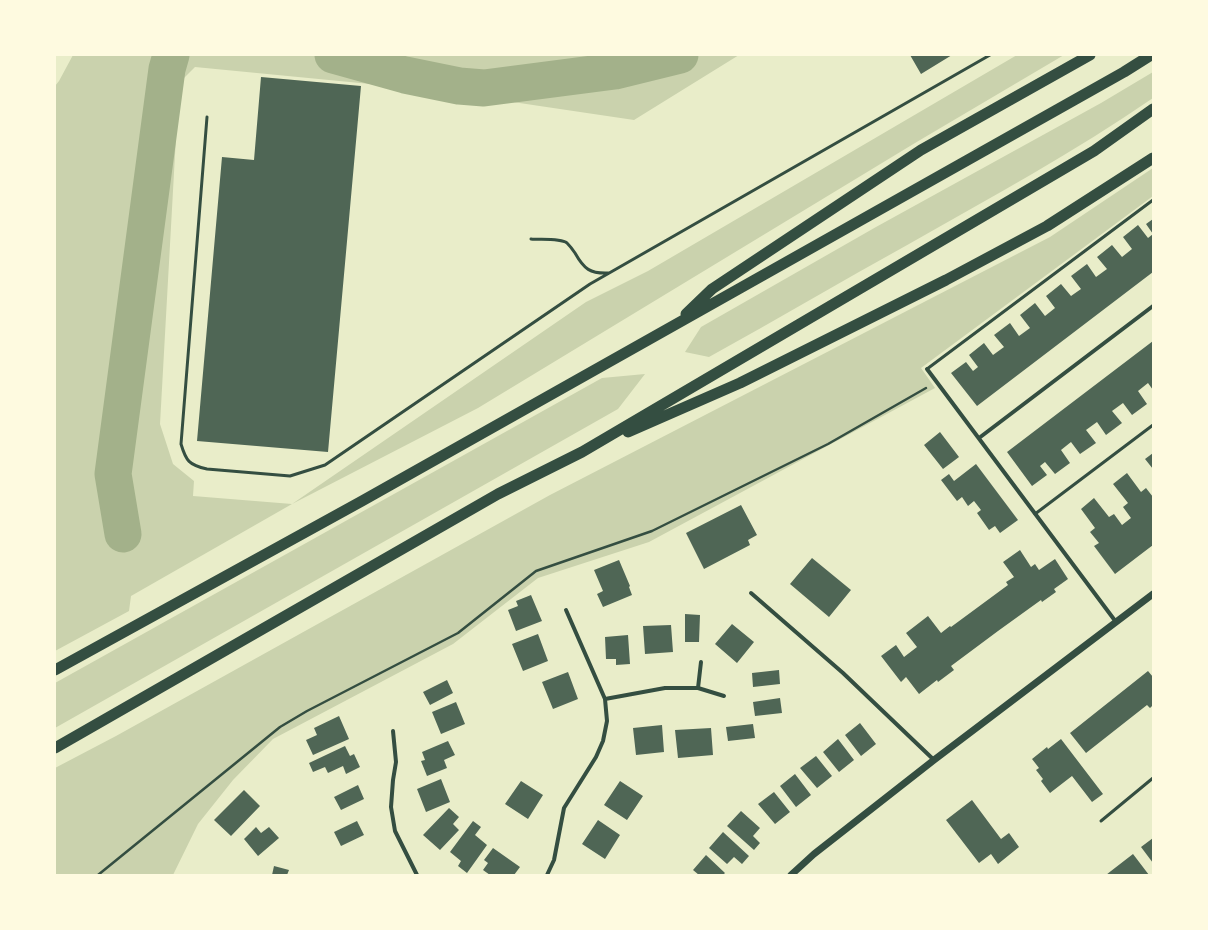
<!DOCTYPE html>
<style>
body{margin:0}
#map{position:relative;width:1208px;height:930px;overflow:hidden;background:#e9edc9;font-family:"DejaVu Sans",sans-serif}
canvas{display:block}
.frame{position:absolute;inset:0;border:56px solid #fefae0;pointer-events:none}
</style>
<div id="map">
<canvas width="1208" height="930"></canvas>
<div class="frame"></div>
</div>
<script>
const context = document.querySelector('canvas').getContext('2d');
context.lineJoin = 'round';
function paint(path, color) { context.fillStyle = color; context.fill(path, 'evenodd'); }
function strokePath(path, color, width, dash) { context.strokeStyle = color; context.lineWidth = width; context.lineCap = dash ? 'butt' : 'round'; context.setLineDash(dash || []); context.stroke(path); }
paint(new Path2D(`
 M73,55H739L634,120L432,90L195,67L179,83L160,424L173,464L194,481L193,496L292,504L586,302L648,271L1017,55H1064L915,143L478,408L292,504L131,596L129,611L55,651V86L59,81Z
 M1153,72V98C1075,152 991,197 909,244C842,281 776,320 709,357L685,352L701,327L876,227L1101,103Z
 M1153,168V196L921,368L935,388L649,542L538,578L453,644L273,739L233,780L198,824L173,875H55V768L116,736L550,495L1050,237Z
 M645,374L618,409L55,728V683L602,378Z`), '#cad2ad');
strokePath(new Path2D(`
 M333,55L405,75L459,86L484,88L615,71L680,55
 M123,534L113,474L167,69L171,55`), '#a3b18a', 37);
paint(new Path2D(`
 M910,55H952L921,74Z
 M261,77L361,86L328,452L197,441L222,157L254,160Z
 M1153,219V272L977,406L951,373L966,362L973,371L978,367L969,355L984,343L993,355L1004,347L994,335L1010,323L1019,336L1030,328L1020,315L1035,303L1045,316L1055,308L1046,296L1061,284L1071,296L1081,289L1071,276L1087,264L1096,277L1107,269L1097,257L1112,245L1122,257L1132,249L1123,237L1138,225L1148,238L1153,234L1146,224Z
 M1153,341V390L1148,383L1138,391L1147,404L1132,415L1123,403L1112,411L1122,423L1106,435L1097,422L1086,430L1096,443L1080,454L1071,442L1061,450L1070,463L1055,474L1045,462L1040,466L1047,475L1032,486L1007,452Z
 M940,432L959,457L943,469L924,445Z
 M1153,453V469L1145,459Z
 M976,464L1018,520L1000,533L995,526L989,530L977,513L981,510L974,501L968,506L962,497L957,501L941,480L949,474L954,481Z
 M1127,473L1141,492L1146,488L1153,497V545L1115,574L1094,546L1099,543L1090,532L1095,528L1081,509L1094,498L1109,517L1114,514L1122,525L1131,518L1123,507L1128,503L1113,484Z
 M741,505L757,535L748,540L750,545L704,569L686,533Z
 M1020,550L1031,567L1035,564L1039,570L1055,559L1068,579L1054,589L1056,592L1042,602L1041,600L998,631L951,666L954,670L938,682L937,680L919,694L906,677L901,682L881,656L896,645L904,657L917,647L906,633L928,616L941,633L950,626L951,627L1008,585L1006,582L1014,577L1003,562Z
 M812,558L851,590L829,617L790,584Z
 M619,560L630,586L629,587L632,595L603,607L597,594L603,591L594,570Z
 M531,595L542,621L516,631L508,610L518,606L516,601Z
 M685,614L700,615L699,642H685Z
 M732,624L754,642L737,663L715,644Z
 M671,625L673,652L645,654L643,626Z
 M538,634L548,661L523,671L512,644Z
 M628,635L630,664L616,665V659H606L605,637Z
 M779,670L780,684L753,687L752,673Z
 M1148,671L1153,677V705L1150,708L1147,705L1086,753L1070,733Z
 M568,672L578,699L553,709L542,682Z
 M447,680L453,693L430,705L423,692Z
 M780,698L782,713L755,716L753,702Z
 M456,702L465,724L441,734L432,712Z
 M339,716L349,739L313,755L306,740L317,735L314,728Z
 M860,723L876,744L861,756L845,735Z
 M753,724L755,738L728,741L726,727Z
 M662,725L664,752L636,755L633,728Z
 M711,728L713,755L678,758L675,730Z
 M838,739L854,760L839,772L823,752Z
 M1061,739L1103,794L1092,802L1072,776L1050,793L1041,781L1043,779L1036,770L1039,768L1032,759L1047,747L1048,749Z
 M448,741L455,755L444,760L447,768L427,776L421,761L425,760L422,752Z
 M345,746L350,756L354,754L360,767L346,774L343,766L328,773L325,767L313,772L309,763Z
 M816,756L832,776L817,788L800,768Z
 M795,774L811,795L796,807L780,786Z
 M441,779L450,802L426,812L417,789Z
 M521,781L543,795L528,819L505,804Z
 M620,781L643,796L627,820L604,805Z
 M358,785L364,799L341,810L334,797Z
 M244,790L260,806L231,836L214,820Z
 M774,792L790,812L775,824L758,804Z
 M972,800L1001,839L1009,833L1019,847L998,864L991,854L979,863L946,820Z
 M449,808L459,817L453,824L459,830L440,850L423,835Z
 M741,811L760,828L753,836L760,843L754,850L727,826Z
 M598,820L620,835L605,859L582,844Z
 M357,821L364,835L341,846L334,832Z
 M473,821L481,827L475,835L487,845L467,873L458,866L461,861L450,852Z
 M256,827L261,833L269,827L279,838L258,856L244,839Z
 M723,832L749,856L742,864L734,857L727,864L709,848Z
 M1153,838V863L1141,847Z
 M493,848L520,867L514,875H490L483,870L488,863L484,860Z
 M1133,854L1149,875H1106L1111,871Z
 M706,855L725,873L723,875H699L693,870Z
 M274,866L289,870L287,875H272Z`), '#4f6655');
strokePath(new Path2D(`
 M98,875L280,727L307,711L458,633L536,571L652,531L828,444L926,388`), '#344e41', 2.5);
strokePath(new Path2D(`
 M207,117L181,444C186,461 189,465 207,469L290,476L325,465L590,284L990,55
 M531,239C540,240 560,238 567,243C570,246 573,250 575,253C584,269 590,274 609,273
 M927,369L1153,200
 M1035,514L1153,425
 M1101,821L1153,778`), '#344e41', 3);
strokePath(new Path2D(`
 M927,369L1116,622
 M979,438L1153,306
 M751,593L843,673L934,760
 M701,662L698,688L724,696
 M605,699L665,688H698
 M393,731L396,762L393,780L391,807L395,831L417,875
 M547,875L554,860L564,808L596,757L603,741L607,721L605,699L566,610`), '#344e41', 4);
strokePath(new Path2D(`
 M791,875L814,854L934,760L1153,594`), '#344e41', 7);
strokePath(new Path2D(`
 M686,314L712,289L921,150L1090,55
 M628,432L740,383L946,280L1047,226L1153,158
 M55,670L362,501L1124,72L1151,55
 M55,748L498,494L582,452L1094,151L1153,109`), '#344e41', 11);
</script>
